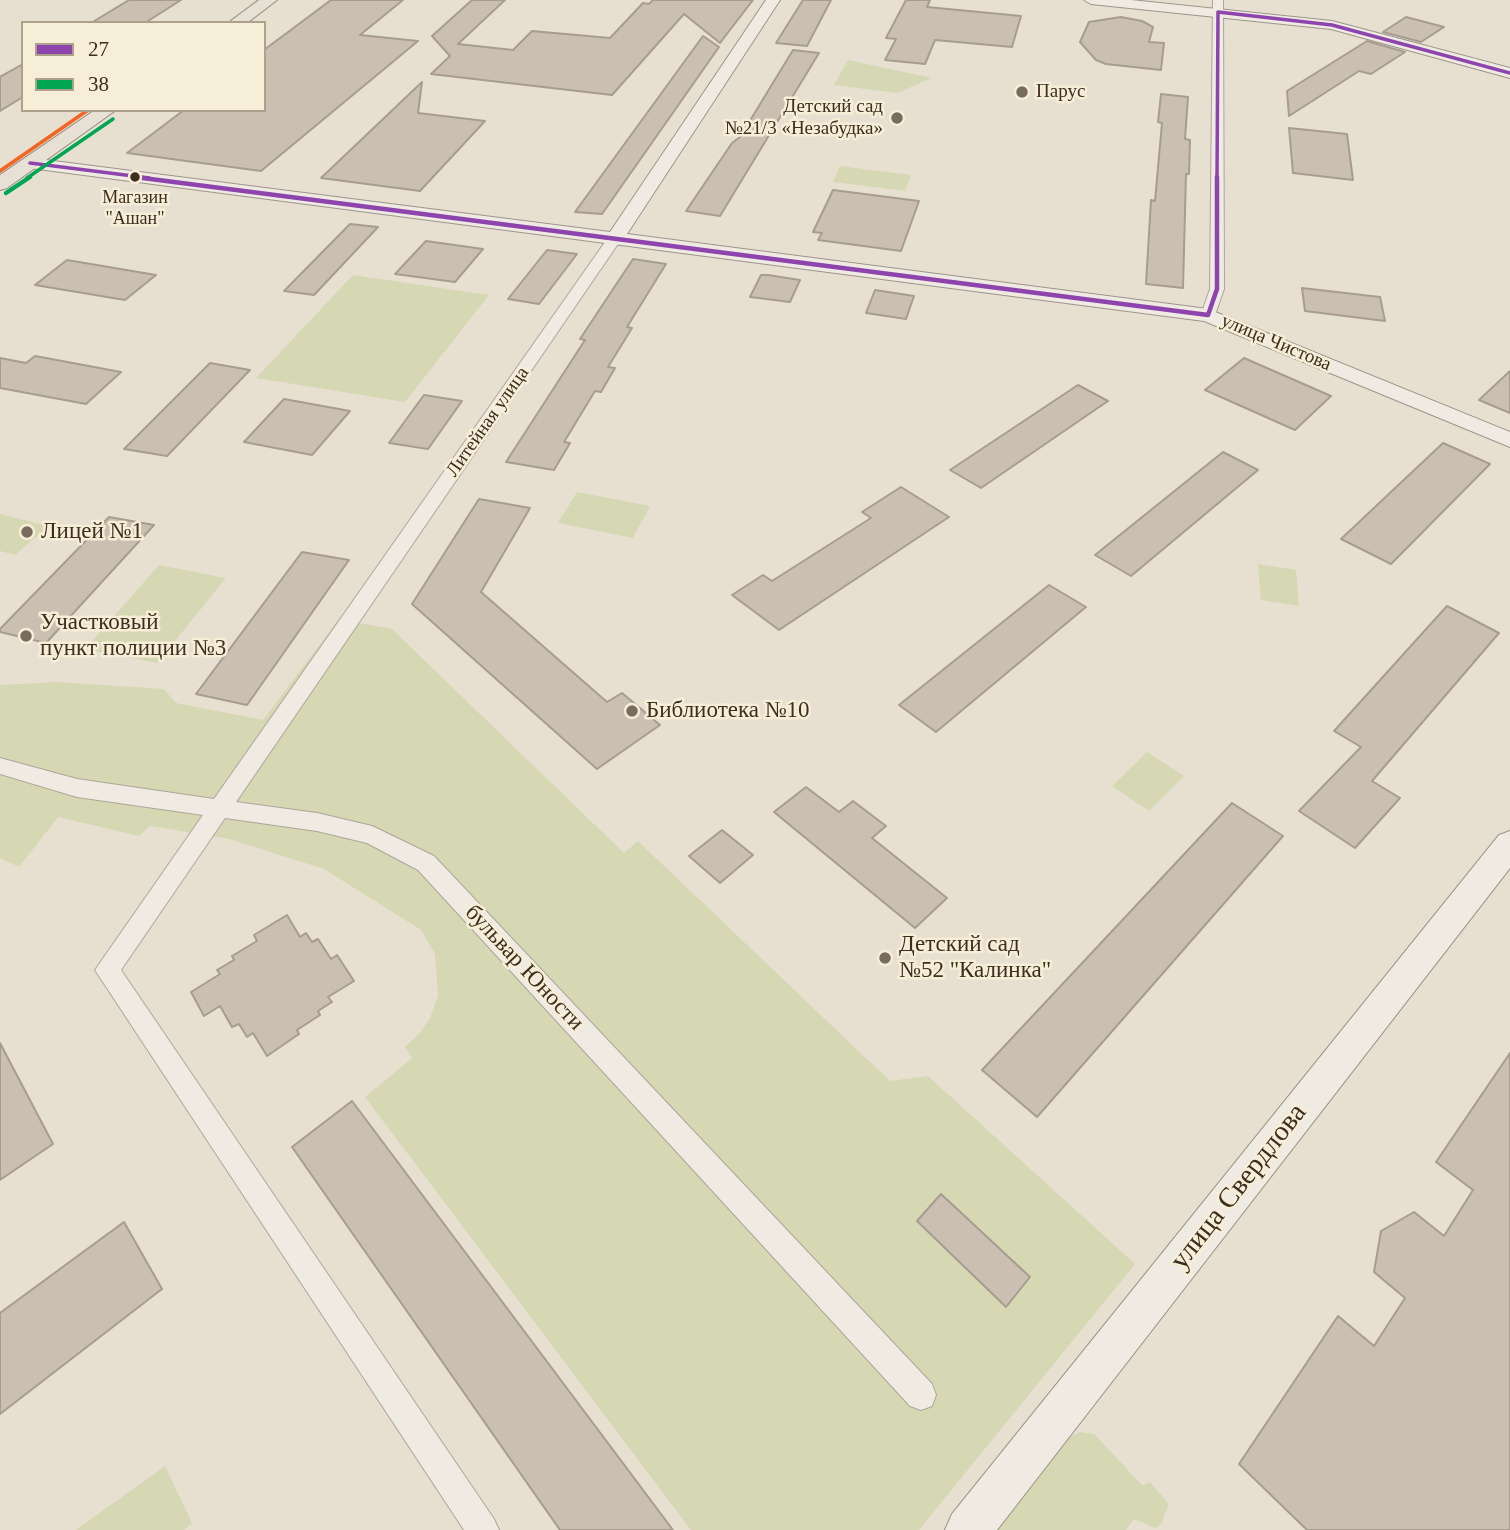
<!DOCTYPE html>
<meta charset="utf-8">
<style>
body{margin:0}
#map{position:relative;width:1510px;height:1530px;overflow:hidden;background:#e7e0d1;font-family:Georgia,serif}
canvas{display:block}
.legend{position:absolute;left:21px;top:21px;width:245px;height:91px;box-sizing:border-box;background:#f7eed8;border:2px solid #ada18e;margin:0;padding:9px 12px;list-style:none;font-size:21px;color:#3d2e20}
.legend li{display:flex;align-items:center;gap:14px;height:35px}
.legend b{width:35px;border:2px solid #ada18e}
</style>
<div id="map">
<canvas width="1510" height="1530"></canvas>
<ul class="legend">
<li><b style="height:9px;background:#8e44ad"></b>27</li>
<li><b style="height:9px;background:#00a651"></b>38</li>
</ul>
</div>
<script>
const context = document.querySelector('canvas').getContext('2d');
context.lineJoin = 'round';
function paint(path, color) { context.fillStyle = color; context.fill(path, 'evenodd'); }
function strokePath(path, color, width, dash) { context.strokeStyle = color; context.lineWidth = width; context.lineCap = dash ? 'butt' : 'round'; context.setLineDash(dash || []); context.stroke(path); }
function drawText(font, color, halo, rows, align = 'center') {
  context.font = font + ' Georgia,serif'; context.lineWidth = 5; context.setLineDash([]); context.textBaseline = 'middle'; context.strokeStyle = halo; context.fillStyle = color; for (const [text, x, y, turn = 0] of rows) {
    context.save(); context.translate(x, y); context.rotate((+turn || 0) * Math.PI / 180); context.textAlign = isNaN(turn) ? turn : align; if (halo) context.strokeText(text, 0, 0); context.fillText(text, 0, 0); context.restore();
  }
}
paint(new Path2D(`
 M848,60L932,78L897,93L834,85Z
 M840,166L911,175L905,191L833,182Z
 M353,275L489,295L405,402L256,378Z
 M577,492L650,506L633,538L558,523Z
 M0,514L48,526L15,555L0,551Z
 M1258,564L1296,570L1299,606L1261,600Z
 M159,565L226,578L157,663L85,649Z
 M339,619L392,629L624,853L638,841L890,1081L928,1076L1135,1264L919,1530H691L365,1097L412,1058L405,1047L419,1034L430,1018L438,996L435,954L421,930L324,869L229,839L150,826L139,836L58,817L19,867L0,858V685L55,682L164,689L176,703L263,720Z
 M1147,752L1184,776L1149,811L1112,786Z
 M1080,1432L1094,1434L1142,1485L1150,1482L1169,1504L1161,1524L1155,1528L1134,1519L1126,1530H995L1068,1438Z
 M165,1466L192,1523L184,1530H76Z`), '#d6d7b3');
const building = new Path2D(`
 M129,0H181L145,23H91Z
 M331,0H403L360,35L418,41L261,171L127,153L184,110H264V50Z
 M472,0H505L458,44L513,50L532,31L610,38L643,3L649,4L653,0H753L720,43L684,14L612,95L431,74L450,56L432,36Z
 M803,0H831L807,46L776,43Z
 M906,0H930L927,7L1021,16L1012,47L935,40L925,64L885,60L896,39L886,38Z
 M1121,17L1142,21L1153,27L1149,42L1164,43L1161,70L1106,64L1096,60L1080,42L1089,22Z
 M1406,17L1444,27L1421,42L1383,32Z
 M703,36L719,47L602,214L575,212Z
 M1367,41L1405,52L1371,74L1359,71L1289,116L1287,91Z
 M793,50L819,53L720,216L686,211L732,143L740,137Z
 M23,64V97L0,111V77Z
 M422,82L418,113L485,121L420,191L321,178Z
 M1161,94L1188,97L1185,139L1190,140L1189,174H1186L1183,288L1146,284L1151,200L1155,201L1162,123L1158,122Z
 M1289,128L1347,134L1353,180L1293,173Z
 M833,190L919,201L901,251L818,240L822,233L813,232Z
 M350,224L378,227L314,295L284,291Z
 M426,241L483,249L455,282L395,274Z
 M547,250L577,254L539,304L508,299Z
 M633,259L666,264L627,327L632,328L608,367L615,368L601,392L595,391L564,442L570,443L554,470L506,462L585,340L580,339Z
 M67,260L156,275L125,300L35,285Z
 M761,275H768L800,280L790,302L750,297Z
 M1302,288L1380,297L1385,321L1305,311Z
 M875,290L914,296L906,319L866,313Z
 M35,356L121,372L86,404L0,388V358L26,363Z
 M1244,358L1331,396L1295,430L1205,390Z
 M210,363L250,370L167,456L124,449Z
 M1510,371V413L1479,400Z
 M1078,385L1108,401L981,488L950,470Z
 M424,395L462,401L428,449L389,443Z
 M284,399L350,411L312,455L244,442Z
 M1443,443L1490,464L1391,564L1341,539Z
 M1223,452L1258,470L1131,576L1095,555Z
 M901,487L949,517L779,630L732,595L763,575L772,581L871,518L862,512Z
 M479,499L530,508L481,592L607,702L622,693L660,725L597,769L412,604Z
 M109,517L154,525L46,643L0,632V629Z
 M302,552L349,560L247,705L196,694Z
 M1049,585L1086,607L936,732L899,705Z
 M1447,606L1499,633L1372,781L1400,798L1355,848L1299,811L1361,747L1334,731Z
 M806,787L839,812L853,801L886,826L872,838L947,898L915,928L774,812Z
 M1232,803L1283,836L1037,1117L982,1070Z
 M722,830L753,855L720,883L689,856Z
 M287,915L300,937L306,933L312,942L318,939L331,959L337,955L354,981L328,997L332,1002L318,1011L320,1015L297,1030L299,1034L267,1056L253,1033L247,1037L239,1024L232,1027L220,1006L204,1016L191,992L220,974L217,970L234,960L232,956L257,941L254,935Z
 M0,1043L53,1144L0,1180Z
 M1510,1053V1530H1307L1239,1464L1338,1316L1374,1346L1405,1298L1374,1272L1381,1231L1414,1212L1444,1236L1473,1190L1436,1162Z
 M352,1101L673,1530H560L292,1147Z
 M941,1194L1030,1277L1006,1307L917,1221Z
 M124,1222L162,1289L0,1414V1313Z`);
paint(building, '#cbbfb2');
strokePath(building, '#a89c90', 2);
const street = new Path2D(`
 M1213,0H1223L1224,289L1215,315L1208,319L1201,315L1210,289Z
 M615,234L622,238L236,802L317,813L372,826L434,856L932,1384L936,1395L932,1406L921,1410L910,1406L418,870L367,843L317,831L225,818L121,970L494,1519L499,1530H464L95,970L203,815L77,797L0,774V758L77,779L214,799L610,235Z`);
const secondary = new Path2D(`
 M766,0H780L627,234L1208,309L1510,432V447L1204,321L30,168L21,163L30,158L610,232Z
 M1084,0H1131L1332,21L1510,68V78L1331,29L1091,4Z
 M1510,831V868L997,1530H945L952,1514L1499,835Z`);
const primary = new Path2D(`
 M259,0H277L247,23H228Z
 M95,110H116L7,188L0,190V175Z`);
strokePath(street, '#ada599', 2);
strokePath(secondary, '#9c958a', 2);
strokePath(primary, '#928b80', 2);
paint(street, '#efebe3');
paint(secondary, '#efebe3');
paint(primary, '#e6e1d4');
strokePath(new Path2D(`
 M1218,12L1332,25L1510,73
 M30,163L149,178
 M1217,178L1218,12`), '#8e44ad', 3.5);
strokePath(new Path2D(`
 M135,177L1208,315
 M1208,315L1217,289V177`), '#8e44ad', 4.5);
strokePath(new Path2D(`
 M27,178L113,119`), '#00a651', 3.5);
strokePath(new Path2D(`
 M6,193L30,177`), '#00a651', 4.5);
strokePath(new Path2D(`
 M0,171L88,110`), '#f26522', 3.5);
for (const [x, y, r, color] of [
 [1022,92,7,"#786c5e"],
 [897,118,7,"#786c5e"],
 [135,177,6,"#3d2e20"],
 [27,532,7,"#786c5e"],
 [26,636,7,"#786c5e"],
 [632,711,7,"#786c5e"],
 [885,958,7,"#786c5e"]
]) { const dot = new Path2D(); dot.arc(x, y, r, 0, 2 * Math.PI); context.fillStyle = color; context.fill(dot); strokePath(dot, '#f7eed8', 2.5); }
drawText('18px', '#3d2e20', '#f7eed8', [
 ["Магазин",135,198],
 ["\"Ашан\"",135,219]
]);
drawText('19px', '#3d2e20', '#f7eed8', [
 ["Парус",1036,92],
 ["Детский сад",883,107,"right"],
 ["№21/3 «Незабудка»",883,129,"right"]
], 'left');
drawText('19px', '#3d2e20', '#f7eed8', [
 ["улица Чистова",1276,343,23],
 ["Литейная улица",488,422,-55]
]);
drawText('23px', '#3d2e20', '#f7eed8', [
 ["Лицей №1",41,532],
 ["Участковый",40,623],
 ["пункт полиции №3",40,649],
 ["Библиотека №10",646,711],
 ["Детский сад",899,945],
 ["№52 \"Калинка\"",899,971]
], 'left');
drawText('23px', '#3d2e20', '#f7eed8', [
 ["бульвар Юности",524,968,47]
]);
drawText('28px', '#3d2e20', '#f7eed8', [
 ["улица Свердлова",1239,1187,-52]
]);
</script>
